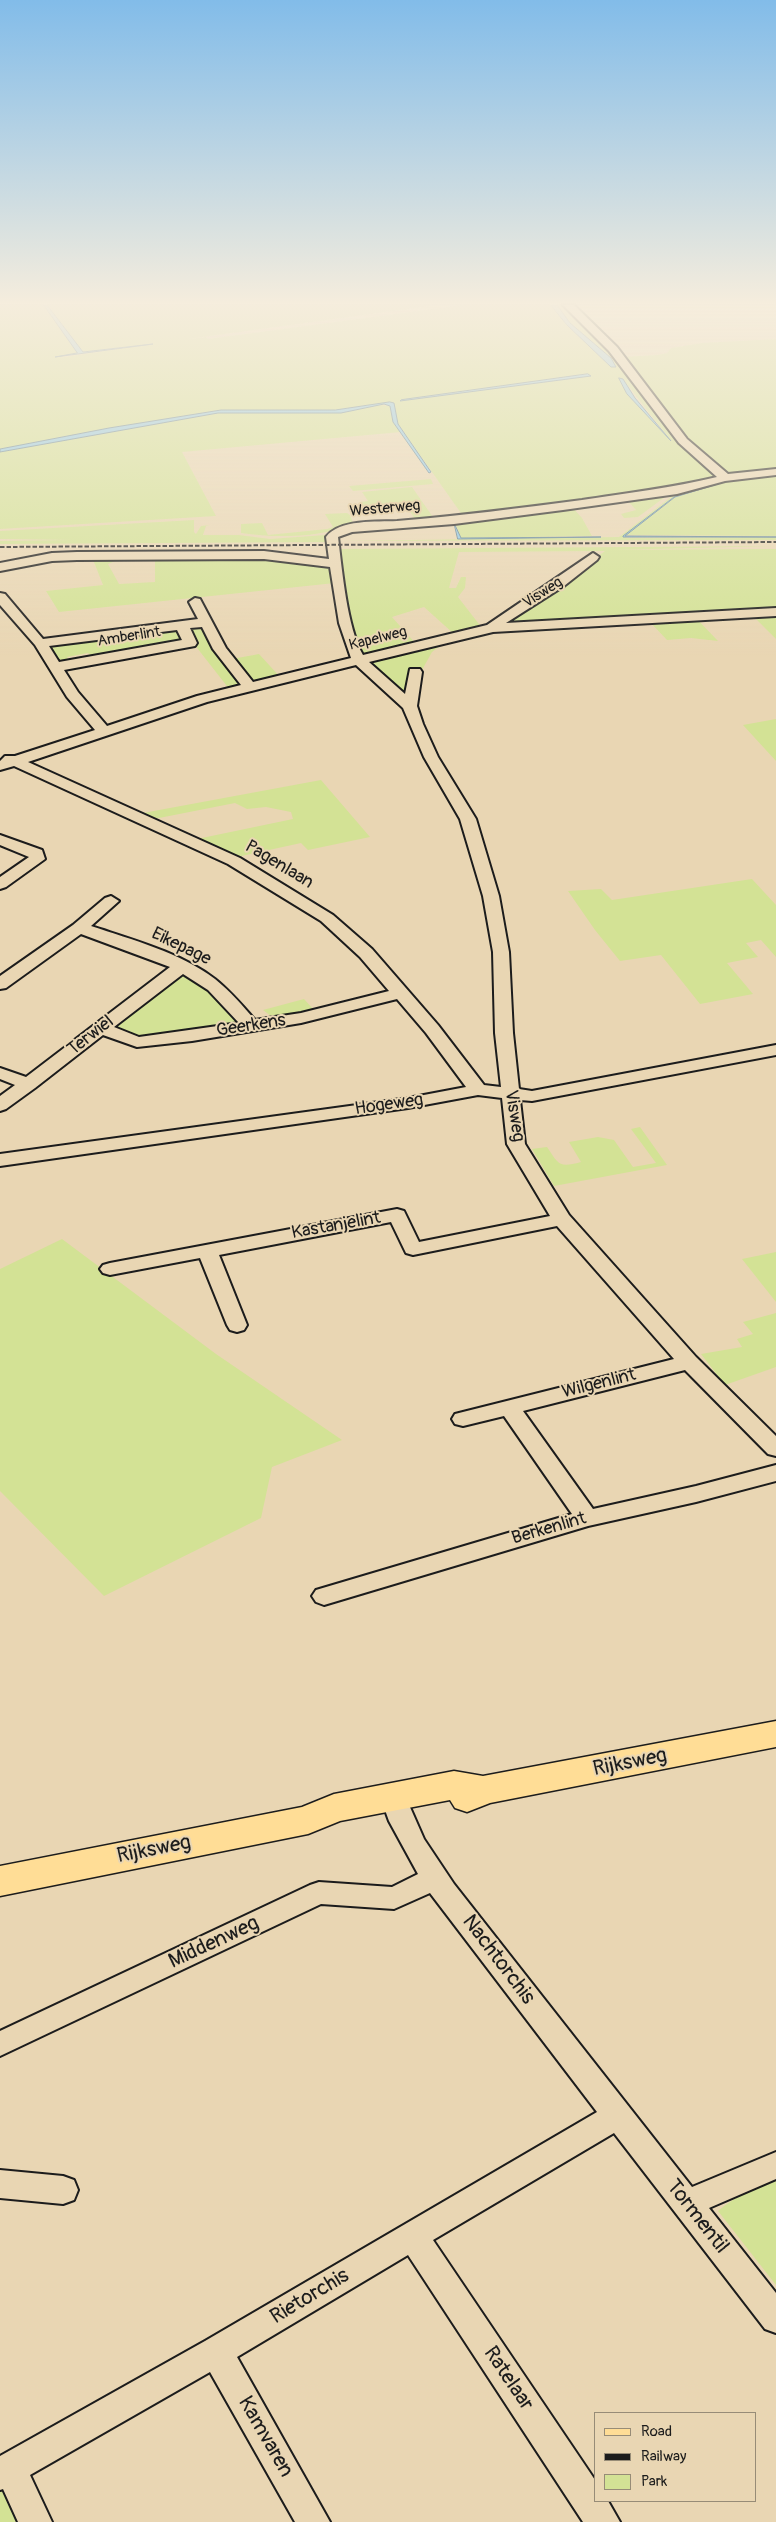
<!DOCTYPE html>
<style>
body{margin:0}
#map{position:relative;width:776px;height:2522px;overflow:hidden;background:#e9d6b3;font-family:Pangolin,sans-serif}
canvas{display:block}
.legend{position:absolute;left:594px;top:2412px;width:162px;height:90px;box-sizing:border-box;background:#e9d6b3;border:1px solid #978c77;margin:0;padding:6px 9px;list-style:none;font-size:15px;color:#1c1c1c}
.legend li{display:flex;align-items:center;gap:10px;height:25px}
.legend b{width:25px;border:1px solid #978c77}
</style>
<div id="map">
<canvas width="776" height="2522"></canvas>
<ul class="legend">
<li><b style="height:6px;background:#ffdd96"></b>Road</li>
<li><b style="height:6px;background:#1c1c1c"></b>Railway</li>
<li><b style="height:14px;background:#d3e295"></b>Park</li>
</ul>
</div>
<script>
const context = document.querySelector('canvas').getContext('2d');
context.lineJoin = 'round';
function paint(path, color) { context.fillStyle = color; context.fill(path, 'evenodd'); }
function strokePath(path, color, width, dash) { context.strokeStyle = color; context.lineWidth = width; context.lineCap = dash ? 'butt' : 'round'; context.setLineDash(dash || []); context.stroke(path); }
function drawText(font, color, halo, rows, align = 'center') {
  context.font = font + ' Pangolin,sans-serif'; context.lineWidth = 4; context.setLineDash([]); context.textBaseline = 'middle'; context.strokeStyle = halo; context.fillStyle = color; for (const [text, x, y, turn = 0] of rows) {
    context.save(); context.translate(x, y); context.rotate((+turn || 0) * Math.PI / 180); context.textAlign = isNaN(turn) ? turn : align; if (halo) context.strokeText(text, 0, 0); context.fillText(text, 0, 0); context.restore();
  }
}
paint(new Path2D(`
 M0,305H44L77,353L58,358L152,344L83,352L47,305H437L188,339L206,337L208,339L462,305H551L567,325L611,367H616L611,358L570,323L557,305H566L610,349L649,403L713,475L712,479L683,487L463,516L398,424L394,403L390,402L335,410H221L109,428L0,449ZM588,374L590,376L400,401L401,400ZM620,379L629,387L671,441L627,394Z
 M776,339V471L728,475L686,441L622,357L657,355L667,353L671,348L702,343Z
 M380,405L390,406L393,422L401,432L182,452L216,516L0,529V452L218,413H341Z
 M776,473V536L624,535L626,538L776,537V540L337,541L619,537L676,493L721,481Z
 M431,479L433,484L353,491L349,486Z
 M412,487L435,520L417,522L407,507L364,510L360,502L368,501L362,492Z
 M669,494L638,517L624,518L621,514L636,510L628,501L591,505Z
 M572,507L582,518L592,536L461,538L455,523Z
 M347,513L350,515L353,523L351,525C318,538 275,538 241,533V524L262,523L268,535L327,529L333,527L325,514Z
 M194,520V532L196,534L201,526L210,525L206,526L203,535H239L270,539L325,535L327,542L0,544V541L73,540L0,539V531Z
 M776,546L611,550L776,549V609L506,623L605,551L459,552L449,588H456L461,577H466L465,588L458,597L482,628L454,634L424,607L392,617L417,645L365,655L360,652L352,627L340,549Z
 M117,556L113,562L108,564L119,584L155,582V557H259L332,568L335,583L59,612L46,591L103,585L92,557Z
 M751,614H776V639Z
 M695,617L718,641L691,638L667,640L648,620Z
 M204,626L243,686L230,690L194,644L195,640L192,632H188V627Z
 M177,629L184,641L92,656L88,653L67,657L70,661L58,663L46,645Z
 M446,641L432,652L422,670H410L408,700L367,662Z
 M259,654L281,678L253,682L232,659Z
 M776,719V761L743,725Z
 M321,780L370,837L308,850L301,843L237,857L197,839L293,819L291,812L266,807L247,809L235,803L154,819L143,813Z
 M752,879L776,905V957L761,940L746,943L758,957L727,963L753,994L700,1004L661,955L620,961L595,930L568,891L601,889L612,900Z
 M191,974L212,988L238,1019L234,1024L141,1038L116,1029L114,1027L180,975Z
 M304,999L314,1010L275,1019L263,1010Z
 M640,1127L667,1165L554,1186L532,1149L547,1147C559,1165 559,1168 581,1162L569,1142L598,1137L614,1140L633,1167L656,1163L631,1129Z
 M62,1239L216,1354L342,1440L272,1467L261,1518L104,1596L0,1491V1269Z
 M776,1252V1302L742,1259Z
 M776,1313V1367L725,1385L701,1354L742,1347L737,1339L753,1334L743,1322Z
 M776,2181V2285L718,2211C735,2197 755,2185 776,2181Z
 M0,2489L9,2493L24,2522H0Z`), '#d3e295');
const water = new Path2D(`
 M44,305H47L83,352L153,344L55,357L77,353Z
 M551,305H557L570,323L611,358L616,367H611L567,325Z
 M588,374L591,376L400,401L401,400Z
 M619,378L623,379L635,398L671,441L627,394Z
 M390,402L394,403L398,424L431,472L429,473L393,422L390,406L384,404L341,413H218L0,452V449L109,428L221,410H335Z
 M718,484L675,497L625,536L776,537H623V536L674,497Z
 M454,523L461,538L601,537L458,539Z`);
paint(water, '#8ac9eb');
strokePath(water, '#5e8498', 1);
const street = new Path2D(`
 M563,305H574L617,347L687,439L728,474L776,469V475L725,481L677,494L563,510L454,524L352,532L338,537C342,569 347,628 363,655L487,625L593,553L599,557L597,560L564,586L506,623L776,608V616L493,632L369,662L405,694L410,669H420L422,672L417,706L423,724L438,757L476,819L499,896L509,952L513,1033L519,1089L532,1091L776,1045V1055L532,1101L520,1100L525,1144L569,1215L696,1357L776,1436V1456L768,1454L685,1370L523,1411L593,1509L696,1486L776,1465V1481L696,1502L588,1526L324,1605L316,1602L312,1596L316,1590L572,1514L504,1416L463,1426L455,1424L452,1419L455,1414L674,1359L557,1226L413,1255L406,1253L391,1222L219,1255L247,1325L244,1330L237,1332L230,1330L227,1325L200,1258L110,1275L103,1273L100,1269L103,1265L110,1263L397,1209L404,1211L419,1242L550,1216L507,1144L502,1098L478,1095L408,1108L0,1166V1154L408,1098L466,1087L426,1033L397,999L301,1023L192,1041L137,1047L103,1035L35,1088L6,1109L0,1111V1096L15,1085L0,1079V1068L26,1077L170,967L81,934L6,988L0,989V976L73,925L105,898L111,896L119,901L91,926C133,940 179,952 215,979C230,991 243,1006 255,1020L301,1013L389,991L360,957L321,921L228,864L14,766L0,770V761L5,756H15L95,730L67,697L35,645L0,605V593L5,594L43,639L198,619L189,602L195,598L200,599L226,648L253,682L351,658L339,623L330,567L264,559L77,560L52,561L0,571V563L52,553L77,552L264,551L329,559L326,537C339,519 377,522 397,521C459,516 521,508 582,500C627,493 672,488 717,477L679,443L609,351ZM202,627L213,649L241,685L197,696L107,726L78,692L64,670L195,646L197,643L190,628ZM177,630L182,640L59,662L49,646ZM356,665L403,708L424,757L460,819L483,896L493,952L495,1033L501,1087L484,1085L438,1025L372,949L333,915L240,858L28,762L207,702ZM183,974L208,990L239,1023L139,1037L114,1027Z
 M0,835L42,850L45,859L6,887L0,889V877L29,857L0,845Z
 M393,1786L402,1789L424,1839L454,1884L692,2187L776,2152V2179L709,2208L776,2293V2333L765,2329L614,2133L433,2240L595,2480V2501H608L620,2522H583L408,2255L237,2357L330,2522H295L210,2372L30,2475L52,2522H18L3,2489L0,2490V2456L205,2341L597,2112L430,1893L394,1909L321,1904L0,2056V2031L310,1885L319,1882L392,1887L418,1874L389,1821L380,1796L384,1789Z
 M0,2170L63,2176L74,2180L78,2190L74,2200L63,2204L0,2198Z`);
const primary = new Path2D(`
 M776,1721V1747L490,1803L467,1812L455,1808L450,1800L340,1821L308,1834L0,1896V1866L302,1807L334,1794L454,1771L483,1776Z`);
strokePath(street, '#1c1c1c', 4);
strokePath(primary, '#1c1c1c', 3);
paint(street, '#e9d6b3');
paint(primary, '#ffdd96');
strokePath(new Path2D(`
 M0,547L776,542`), '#1c1c1c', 2, [4.5, 2]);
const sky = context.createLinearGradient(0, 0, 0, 658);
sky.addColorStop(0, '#82bce9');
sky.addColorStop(0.46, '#f5eddd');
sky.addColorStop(1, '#f5eddd00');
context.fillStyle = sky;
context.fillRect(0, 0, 776, 658);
drawText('15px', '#1c1c1c', '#e9d6b3', [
 ["Westerweg",385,509,-5],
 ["Visweg",543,593,-33],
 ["Amberlint",129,637,-9],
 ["Kapelweg",378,639,-14]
]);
drawText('18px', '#1c1c1c', '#e9d6b3', [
 ["Pagenlaan",279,865,31],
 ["Eikepage",181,947,26],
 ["Geerkens",251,1026,-9],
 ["Terwiel",91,1036,-38],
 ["Hogeweg",389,1105,-8],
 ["Visweg",514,1116,81],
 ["Kastanjelint",336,1226,-10],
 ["Wilgenlint",599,1384,-14],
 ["Berkenlint",549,1529,-16]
]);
drawText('21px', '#1c1c1c', '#e9d6b3', [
 ["Rijksweg",630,1763,-11],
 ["Rijksweg",154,1850,-11],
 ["Middenweg",214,1943,-25],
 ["Nachtorchis",498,1960,53],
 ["Tormentil",697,2217,52],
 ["Rietorchis",310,2297,-31],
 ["Ratelaar",508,2379,56],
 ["Kamvaren",265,2437,60]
]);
</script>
